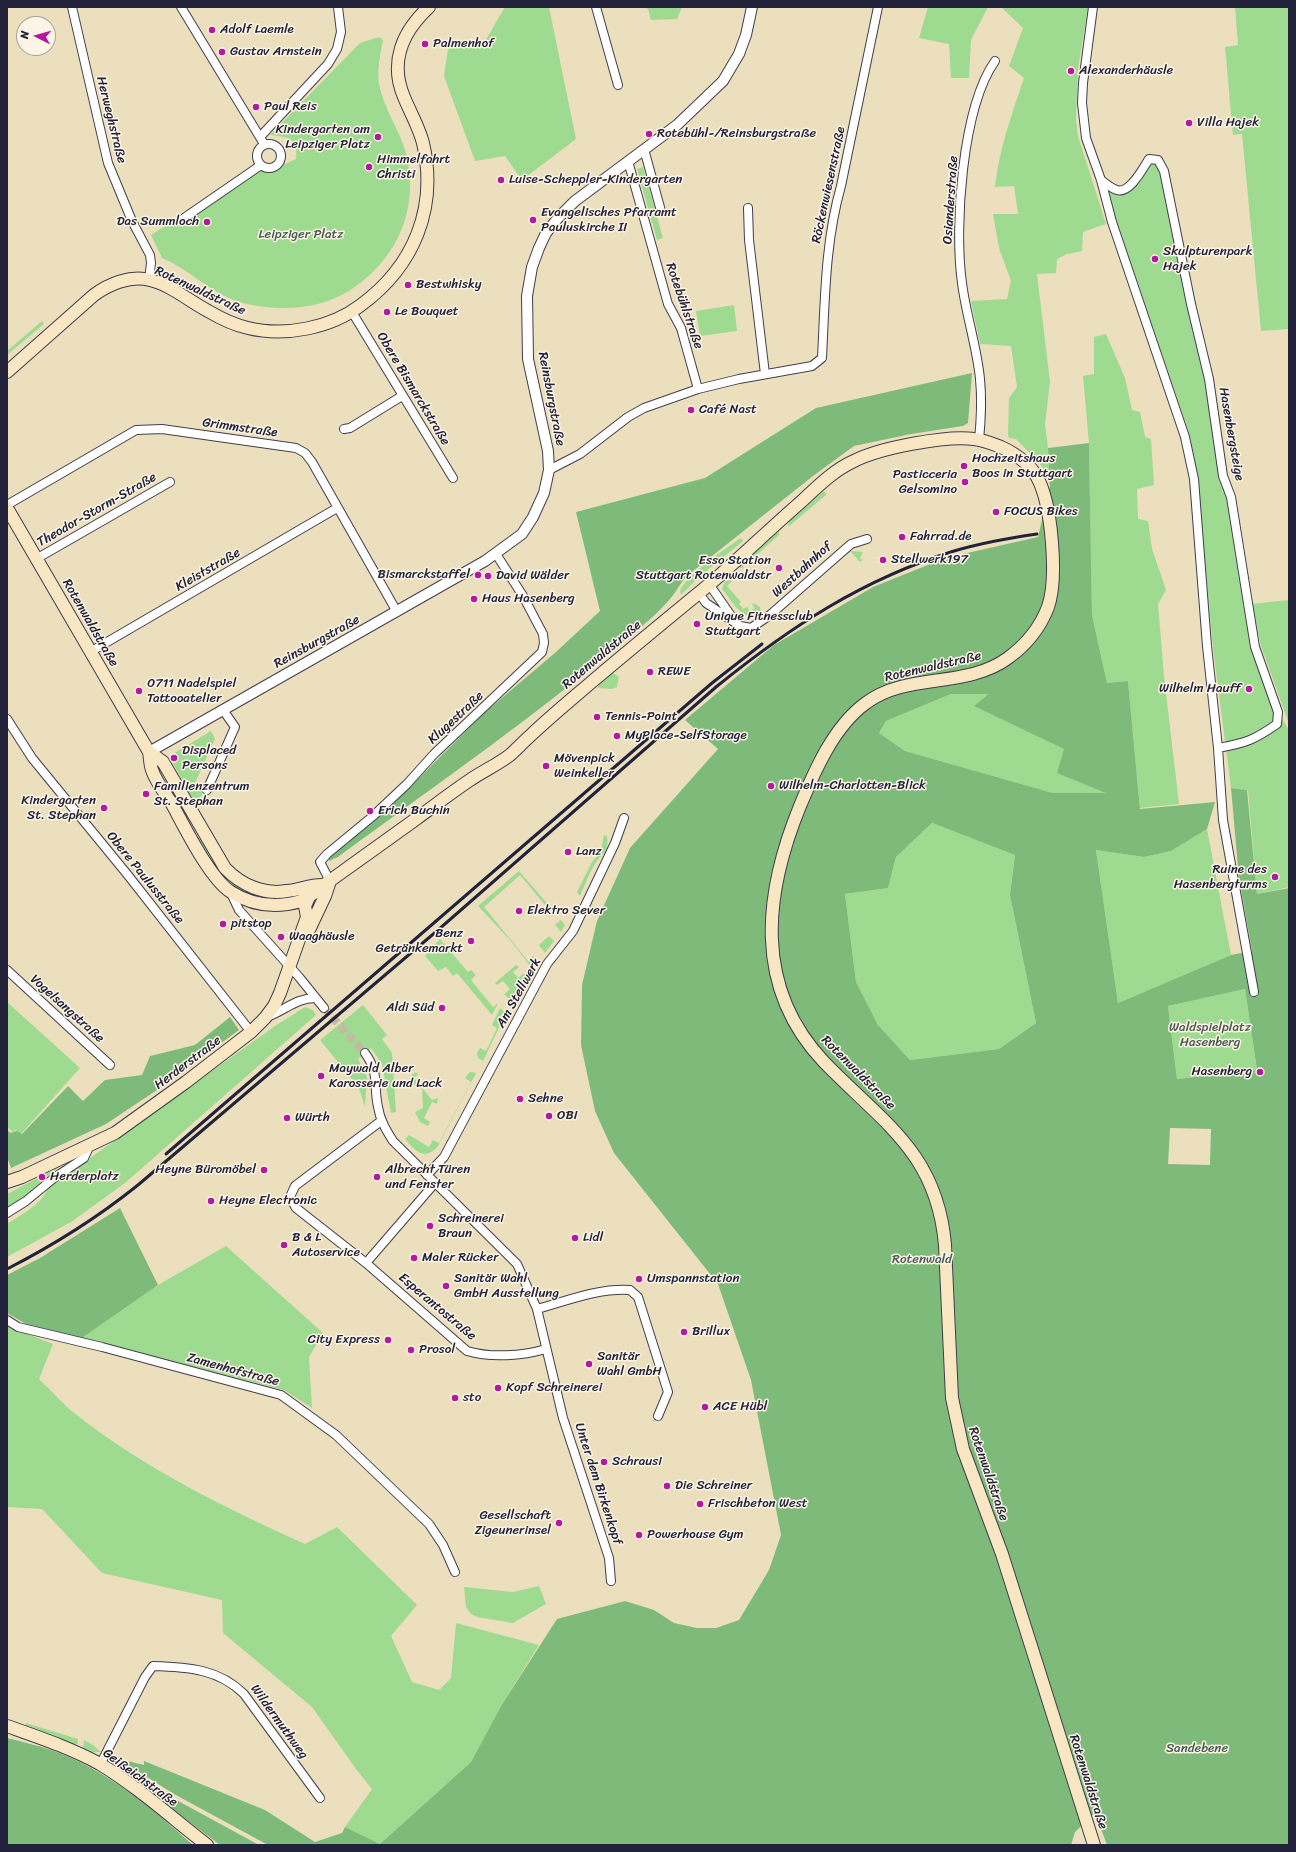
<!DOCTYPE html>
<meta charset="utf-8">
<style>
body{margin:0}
#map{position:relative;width:1296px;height:1852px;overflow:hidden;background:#ecdfbd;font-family:Sriracha,sans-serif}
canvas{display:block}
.frame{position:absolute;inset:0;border:8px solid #22223b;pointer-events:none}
.north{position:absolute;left:16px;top:16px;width:40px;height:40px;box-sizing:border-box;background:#fcf5e5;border:1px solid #a5a1a1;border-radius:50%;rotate:276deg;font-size:11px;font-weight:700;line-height:16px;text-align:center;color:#22223b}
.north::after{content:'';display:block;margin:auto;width:14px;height:18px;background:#b5179e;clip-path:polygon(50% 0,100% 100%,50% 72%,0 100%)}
</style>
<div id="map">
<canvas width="1296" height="1852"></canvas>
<div class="frame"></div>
<div class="north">N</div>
</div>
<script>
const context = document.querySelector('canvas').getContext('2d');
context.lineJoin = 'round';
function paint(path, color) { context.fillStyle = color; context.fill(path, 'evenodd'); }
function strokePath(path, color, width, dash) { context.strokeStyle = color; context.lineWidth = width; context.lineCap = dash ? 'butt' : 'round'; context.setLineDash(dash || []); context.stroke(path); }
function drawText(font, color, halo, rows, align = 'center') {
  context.font = font + ' Sriracha,sans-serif'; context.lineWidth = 3; context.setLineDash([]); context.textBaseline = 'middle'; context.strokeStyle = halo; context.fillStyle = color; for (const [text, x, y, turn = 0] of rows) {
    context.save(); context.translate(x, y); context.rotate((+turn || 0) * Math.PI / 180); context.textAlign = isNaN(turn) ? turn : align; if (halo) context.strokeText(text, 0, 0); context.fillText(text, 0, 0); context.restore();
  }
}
paint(new Path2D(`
 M505,7H549L576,139L522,180L505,156L475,161L444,76L448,49L484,43Z
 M643,7H682L677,19L651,20L648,9Z
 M928,7H988L971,40L969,78H951L949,44L919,38Z
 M1001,7H1088L1078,69L1076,119L1078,136L1106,224L1083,232L1082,251L1067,254L1057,259L1056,273L1037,274L1050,382L1045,424L1048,448L1050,486L1045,471L1040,464L1016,439L1009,438L1008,436L1009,398L1017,387L1011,346L980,344L971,301L1007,299L1011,281L999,248L993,214H1018L1014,186L995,187C999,149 1012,114 1024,78L1009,66L1023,28Z
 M1235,7H1289V329L1261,331L1242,134L1233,135L1225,47L1238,45Z
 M379,37L383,40C380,56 376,73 380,88C387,117 407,140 409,170C411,185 410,201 406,216C396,256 359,294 318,304C294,310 267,309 243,303C212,295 191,270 162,258L151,235L179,217L184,222L267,167H279L296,159C299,138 287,137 270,135L360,43Z
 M1150,161L1157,162L1162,171C1185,279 1210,388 1230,497C1244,573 1246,664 1289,730V887L1257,894L1248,790L1231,788L1213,648L1197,476L1189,433L1104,185L1122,194Z
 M643,167L663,238L657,240L637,169Z
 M734,305L737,331L700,336L696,311Z
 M42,321L44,324L7,355V351Z
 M1106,334L1125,378L1132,410L1140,412L1145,437L1151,439L1154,485L1137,489L1138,519L1148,521L1152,549L1166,590L1158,604L1164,676L1179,804L1140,808L1128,681L1107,683L1092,615L1089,443L1083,376L1094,374V337Z
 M824,491L827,494L788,527L789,521Z
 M779,530V535L742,568L738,567Z
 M741,538L743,541L698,578L681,595L680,590C691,572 723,550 741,538Z
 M851,551L863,552L860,558L863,560L860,562L851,552L846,555Z
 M730,578L733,580L727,586L741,602L739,604L743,608L742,610L747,607L750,611L755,608L752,605L754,603L760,607L761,612C745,626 732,601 722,589L724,583Z
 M1289,600V724L1261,646L1252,604Z
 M613,673L619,677L617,687L612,689L598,688L599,685Z
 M951,694H990L975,706L1065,749L1108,793H1053L905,751L879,733L886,721Z
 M211,731L215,739L195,783L204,791L196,805L171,760V755Z
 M932,823L1015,855L1010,895L1036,1023L999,1049L910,1060L878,1025L856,982L845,894L888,888L896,857Z
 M1207,829L1231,955L1118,1003L1096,850L1144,857L1171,851Z
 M604,835L607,836C609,855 603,851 595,864C589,873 585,885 580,896L577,892L592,862L601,852Z
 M196,837L200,838L213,860L226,876L282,896V899C236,902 217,872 196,837Z
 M519,871L552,909L550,911L520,875L484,907L528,961L533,956L538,961L532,968L510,940L478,906Z
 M561,920L565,925L561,932L555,925Z
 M549,936L554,941L545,953L539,945Z
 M440,939L468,972L471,970L476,975L471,980L493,1007L498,1003L492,1015L457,973L453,976L446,967L438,971L425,956Z
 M516,965L519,967L513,972L518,978L524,973L527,976L512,1002L504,994L510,989L503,981L497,985L495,983Z
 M1245,989L1257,1070L1177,1079L1168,1006Z
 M7,1002L80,1068L21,1134L16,1130L13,1132L7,1127Z
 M363,1005L387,1035L382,1039L392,1053L396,1112L391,1113L382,1064L371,1048L358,1059L367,1077L365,1107L359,1088L320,1040Z
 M305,1007L313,1010L316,1015L125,1183L71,1222L7,1257V1224C21,1215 42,1204 48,1188L275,1026Z
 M500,1008L506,1013L483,1061L478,1058L477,1053L480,1048L486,1051L497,1028L492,1025Z
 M416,1072L418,1074L414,1078L432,1100L438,1098L437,1104L432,1102L424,1118L430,1122L428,1126L420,1122L415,1112L423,1108L422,1088H419V1085H413L412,1075Z
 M470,1072L476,1073L438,1146C425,1161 416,1152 405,1139L409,1135L429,1147L433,1140L439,1143L471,1082L465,1078Z
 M59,1167L22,1198L7,1208V1194Z
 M226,1246L323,1333L309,1357L312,1408L284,1390L82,1338L158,1285Z
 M7,1326L53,1344L39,1379C52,1391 64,1406 78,1416C147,1470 226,1508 305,1544L337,1527L417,1605L391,1636L412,1682L439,1690L451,1678L456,1623L539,1645L501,1706L471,1762L380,1844L345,1827L372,1789L356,1769L312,1707L223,1633L222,1600L102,1573L42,1509L7,1507Z
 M539,1586L546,1604L513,1623L477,1617L471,1614L466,1607L464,1587L513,1592Z
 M26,1723L78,1739V1744H74L25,1725Z
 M84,1740L93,1745L101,1752H91L83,1748Z`), '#9edb90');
paint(new Path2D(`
 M972,373L968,423L963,426L911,434L854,446L813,476L688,575C680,583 677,591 670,599C659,612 645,624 632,634C539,714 437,784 338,857L329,861V858L398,799L483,714L556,652L600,611L576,512L705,478L816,408Z
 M1089,443L1092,615L1107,683L1128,681L1140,809L1215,802L1207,829L1171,851L1144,857L1096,850L1118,1003L1231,955L1252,951L1239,878L1231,788L1247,790L1257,894L1289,888V1845H1107L1095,1813L1075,1832L1071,1845H268L174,1794L120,1760L119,1759L144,1765V1761L265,1810L315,1842L342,1833L345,1827L380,1844L471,1762L501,1706L557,1619L625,1601L654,1610L674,1623L697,1628H716L739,1620L769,1570L781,1535L751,1380L718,1284L614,1153L595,1111L581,1045L582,985L597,921L630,848L718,749L685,720L774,645L873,587L945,558L1038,537L1050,486L1048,448ZM951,694H989L974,706L1064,749L1057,773L1106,793H1053L905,751L879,733L886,721ZM932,823L1015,855L1010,895L1036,1023L999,1049L910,1060L878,1025L856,982L845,894L888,888L896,857ZM1245,989L1257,1070L1177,1079L1168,1006ZM1170,1128L1211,1129L1210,1165L1168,1164Z
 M230,1017L239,1030L157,1090L106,1124L11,1168L7,1157V1129L10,1133L17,1131L22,1134L68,1086L83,1101L105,1080L142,1075L150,1056L195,1045Z
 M120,1208L158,1285L82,1338L26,1324L7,1313V1275L40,1258Z
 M7,1738C22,1742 37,1745 51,1750C106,1769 150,1807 193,1845H7Z
 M111,1760L169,1796L259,1845H220L115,1766Z`), '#7ebb7a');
strokePath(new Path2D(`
 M324,1008L365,1053`), '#c4b9a3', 8, [8, 4]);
const minor = new Path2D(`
 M72,7L108,163L132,221L150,255L151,263L149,280
 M181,7L264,144
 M596,7L618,85
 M1093,7L1083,83L1082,103L1086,138L1101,180L1112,222L1185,437L1194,479L1207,646L1218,748L1223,820L1254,992
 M260,137L328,64L337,49L341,32L338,7
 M257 156a12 12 0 1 1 24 0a12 12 0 1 1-24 0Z
 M644,149L661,211
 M628,161L668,304L681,328L698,389
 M1101,180C1106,184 1112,189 1117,190C1130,194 1143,168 1149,159L1158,160L1164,171L1191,304L1209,379L1223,476L1231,497L1255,647L1278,712L1277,724C1254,740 1246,743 1218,748
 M748,208L749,240L765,374
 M184,218L261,165
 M352,312L453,478
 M344,429L350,428L402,396
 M979,440C981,420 982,399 980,379C977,347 966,315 962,283C954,227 962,108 995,61
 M549,470L580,454L628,417L644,408L698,389L739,379L812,366L822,358C825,300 825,242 841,186L878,7
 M7,505L136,430L162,429L296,448L305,453L312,462L397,612
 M36,559L170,482
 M709,584L734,620
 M699,593L706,603L740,626L751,628L770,615L851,544L867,539
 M90,652L337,508
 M7,719L32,758L127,874L251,1032
 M207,790L235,727L223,710
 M330,881L320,862L327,854L373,816L407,784L434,754L542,652L544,643L543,634L523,596L496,554
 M230,891L239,910L299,977L324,1008
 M7,970L110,1065
 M267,1017C284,1011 296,998 315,998
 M365,1053C380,1074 373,1084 378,1107C380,1120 386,1130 393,1141L517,1264L537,1309L563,1418L609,1558L611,1581
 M381,1121L295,1186L290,1197L296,1208L366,1263L467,1351C491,1358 522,1356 546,1349
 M427,1175L444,1157L547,964L573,931L615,843L624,818
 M7,1213L26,1201L54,1178L84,1158L90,1145
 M366,1263L435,1183
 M537,1309C567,1301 598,1288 630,1290L638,1297L668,1392L658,1416
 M7,1320L18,1327L102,1347L281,1395L336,1435L429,1524L443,1545L455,1572
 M100,1765L145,1677L153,1666C188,1667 219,1669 244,1694L320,1798`);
const tertiary = new Path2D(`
 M149,752L485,561L522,534L533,517L544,493L549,470L548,451L528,359L527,296L532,267L539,248L546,233L558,218L575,201L677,125L723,81L739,54L746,35L752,7`);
const secondary = new Path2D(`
 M7,372L94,295C109,284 130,275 150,280C171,285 189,301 208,311C220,318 234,325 248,328C285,337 331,328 361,305C414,266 438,208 423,143C419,127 410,112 404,97C389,62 403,31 429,7
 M7,508L149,752L163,762L225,868C241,885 264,895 287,891C300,890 311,884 324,885
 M149,752C150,757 150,765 152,770C156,782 165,793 172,804C184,826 210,879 231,892C253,906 277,908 301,901C310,897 316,891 324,885C355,863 385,841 416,819C434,806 452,792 470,780C483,771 497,765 510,755C517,749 523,742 530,736C551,716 573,698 594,680C633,647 672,615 711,583C742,556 771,528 802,501C818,486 834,470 854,461C879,448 947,435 974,439C984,440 993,444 1001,447C1016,454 1029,463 1037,477C1052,504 1058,578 1048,607C1040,628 1026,645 1008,658C966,689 907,672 866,703C834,726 815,770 800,806C764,894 753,987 824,1062C882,1122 937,1152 945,1245L952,1398L963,1449L1002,1554L1094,1845
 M308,932L325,896L330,881
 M7,1182L22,1177L115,1133L186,1082L251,1032L265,1018L274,1006L280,993L307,917L305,906L309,897
 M7,1726C38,1737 71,1748 100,1764C138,1787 172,1818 207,1845`);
strokePath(minor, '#403e4e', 10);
strokePath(tertiary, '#403e4e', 12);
strokePath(secondary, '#403e4e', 14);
strokePath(minor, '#fff', 8);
strokePath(tertiary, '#fff', 10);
strokePath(secondary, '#f9e7c3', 12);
strokePath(new Path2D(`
 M166,1154L712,683L762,644
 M7,1269C54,1245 97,1218 138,1185L438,930L716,687C790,627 863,579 954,551C981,543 1009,538 1037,534`), '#22223b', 3);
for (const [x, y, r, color] of [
 [212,30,4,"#b5179e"],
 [425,44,4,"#b5179e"],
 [222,52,4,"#b5179e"],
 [1071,71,4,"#b5179e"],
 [256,107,4,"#b5179e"],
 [1189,123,4,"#b5179e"],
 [649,134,4,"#b5179e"],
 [378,137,4,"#b5179e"],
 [369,167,4,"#b5179e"],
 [501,180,4,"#b5179e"],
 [533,220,4,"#b5179e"],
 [207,222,4,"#b5179e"],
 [1155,259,4,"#b5179e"],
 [408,285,4,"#b5179e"],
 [387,312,4,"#b5179e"],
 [691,410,4,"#b5179e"],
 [964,466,4,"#b5179e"],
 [965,482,4,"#b5179e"],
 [996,512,4,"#b5179e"],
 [902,537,4,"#b5179e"],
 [883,560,4,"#b5179e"],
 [779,568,4,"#b5179e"],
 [478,575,4,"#b5179e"],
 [488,576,4,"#b5179e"],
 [474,599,4,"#b5179e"],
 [697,624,4,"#b5179e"],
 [650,672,4,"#b5179e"],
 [1249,689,4,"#b5179e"],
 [139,691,4,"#b5179e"],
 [597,717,4,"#b5179e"],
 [617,736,4,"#b5179e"],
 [174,758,4,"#b5179e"],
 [546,766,4,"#b5179e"],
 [771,786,4,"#b5179e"],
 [146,794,4,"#b5179e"],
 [104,808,4,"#b5179e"],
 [370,811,4,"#b5179e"],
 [568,852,4,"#b5179e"],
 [1275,877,4,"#b5179e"],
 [519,911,4,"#b5179e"],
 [223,924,4,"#b5179e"],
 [281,937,4,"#b5179e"],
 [471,941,4,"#b5179e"],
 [442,1008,4,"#b5179e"],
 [1260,1072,4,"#b5179e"],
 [321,1076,4,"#b5179e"],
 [520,1099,4,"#b5179e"],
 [549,1116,4,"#b5179e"],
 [287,1118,4,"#b5179e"],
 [264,1170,4,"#b5179e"],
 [42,1177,4,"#b5179e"],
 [377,1177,4,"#b5179e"],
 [211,1201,4,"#b5179e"],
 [430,1226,4,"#b5179e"],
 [575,1238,4,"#b5179e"],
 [284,1245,4,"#b5179e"],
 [414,1258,4,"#b5179e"],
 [639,1279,4,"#b5179e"],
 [446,1286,4,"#b5179e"],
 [684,1332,4,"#b5179e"],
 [388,1340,4,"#b5179e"],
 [411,1350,4,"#b5179e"],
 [589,1364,4,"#b5179e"],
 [498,1388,4,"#b5179e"],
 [455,1398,4,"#b5179e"],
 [705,1407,4,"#b5179e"],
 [604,1462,4,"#b5179e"],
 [667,1486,4,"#b5179e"],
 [700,1504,4,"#b5179e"],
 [559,1523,4,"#b5179e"],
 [639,1535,4,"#b5179e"]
]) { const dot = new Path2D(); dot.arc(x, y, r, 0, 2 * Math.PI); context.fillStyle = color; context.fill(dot); strokePath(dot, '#fcf5e5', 1.5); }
drawText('13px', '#22223b', '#fcf5e5', [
 ["Adolf Laemle",220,30],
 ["Palmenhof",433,44],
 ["Gustav Arnstein",230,52],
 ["Alexanderhäusle",1079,71],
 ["Paul Reis",264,107],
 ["Villa Hajek",1197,123],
 ["Kindergarten am",370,130,"right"],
 ["Leipziger Platz",370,145,"right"],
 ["Rotebühl-/Reinsburgstraße",657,134],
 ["Himmelfahrt",377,160],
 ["Christi",377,175],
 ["Luise-Scheppler-Kindergarten",509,180],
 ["Evangelisches Pfarramt",541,213],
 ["Pauluskirche II",541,228],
 ["Das Summloch",199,222,"right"],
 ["Skulpturenpark",1163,252],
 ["Hajek",1163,267],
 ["Bestwhisky",416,285],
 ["Le Bouquet",395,312],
 ["Café Nast",699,410],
 ["Hochzeitshaus",972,459],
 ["Boos in Stuttgart",972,474],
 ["Pasticceria",957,475,"right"],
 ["Gelsomino",957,490,"right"],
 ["FOCUS Bikes",1004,512],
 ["Fahrrad.de",910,537],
 ["Stellwerk197",891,560],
 ["Esso Station",771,561,"right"],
 ["Stuttgart Rotenwaldstr",771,576,"right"],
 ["Bismarckstaffel",470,575,"right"],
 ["David Wälder",496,576],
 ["Haus Hasenberg",482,599],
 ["Unique Fitnessclub",705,617],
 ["Stuttgart",705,632],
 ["REWE",658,672],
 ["0711 Nadelspiel",147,684],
 ["Tattooatelier",147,699],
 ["Wilhelm Hauff",1241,689,"right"],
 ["Tennis-Point",605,717],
 ["MyPlace-SelfStorage",625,736],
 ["Displaced",182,751],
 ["Persons",182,766],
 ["Mövenpick",554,759],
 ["Weinkeller",554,774],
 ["Wilhelm-Charlotten-Blick",779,786],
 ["Familienzentrum",154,787],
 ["St. Stephan",154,802],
 ["Kindergarten",96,801,"right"],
 ["St. Stephan",96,816,"right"],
 ["Erich Buchin",378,811],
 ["Lanz",576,852],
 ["Ruine des",1267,870,"right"],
 ["Hasenbergturms",1267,885,"right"],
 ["Elektro Sever",527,911],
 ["pitstop",231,924],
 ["Benz",463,934,"right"],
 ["Getränkemarkt",463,949,"right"],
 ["Waaghäusle",289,937],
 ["Aldi Süd",434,1008,"right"],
 ["Maywald Alber",329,1069],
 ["Karosserie und Lack",329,1084],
 ["Hasenberg",1252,1072,"right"],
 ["Sehne",528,1099],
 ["OBI",557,1116],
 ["Würth",295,1118],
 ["Heyne Büromöbel",256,1170,"right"],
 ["Albrecht Türen",385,1170],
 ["und Fenster",385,1185],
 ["Herderplatz",50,1177],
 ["Heyne Electronic",219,1201],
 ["Schreinerei",438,1219],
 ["Braun",438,1234],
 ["B & L",292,1238],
 ["Autoservice",292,1253],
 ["Lidl",583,1238],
 ["Maler Rücker",422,1258],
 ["Sanitär Wahl",454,1279],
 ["GmbH Ausstellung",454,1294],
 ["Umspannstation",647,1279],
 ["Brillux",692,1332],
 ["City Express",380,1340,"right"],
 ["Prosol",419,1350],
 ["Sanitär",597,1357],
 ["Wahl GmbH",597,1372],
 ["Kopf Schreinerei",506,1388],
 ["sto",463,1398],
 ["ACE Hübl",713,1407],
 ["Schrausi",612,1462],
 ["Die Schreiner",675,1486],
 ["Frischbeton West",708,1504],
 ["Gesellschaft",551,1516,"right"],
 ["Zigeunerinsel",551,1531,"right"],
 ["Powerhouse Gym",647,1535]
], 'left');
drawText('13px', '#22223b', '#fcf5e5', [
 ["Herweghstraße",111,120,76],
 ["Röckenwiesenstraße",829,185,-78],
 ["Osianderstraße",951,200,-86],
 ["Rotenwaldstraße",200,291,25],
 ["Rotebühlstraße",684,306,71],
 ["Obere Bismarckstraße",413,389,59],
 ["Reinsburgstraße",551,399,79],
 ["Grimmstraße",240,428,8],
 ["Hasenbergsteige",1231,434,80],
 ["Theodor-Storm-Straße",97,510,-30],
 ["Kleiststraße",208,570,-30],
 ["Westbahnhof",802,570,-42],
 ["Rotenwaldstraße",90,623,60],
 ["Reinsburgstraße",317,642,-29],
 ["Rotenwaldstraße",602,655,-40],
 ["Rotenwaldstraße",933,667,-13],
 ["Klugestraße",456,718,-43],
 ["Obere Paulusstraße",145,878,51],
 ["Am Stellwerk",519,993,-61],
 ["Vogelsangstraße",67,1009,42],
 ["Herderstraße",188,1063,-37],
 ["Rotenwaldstraße",858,1073,45],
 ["Esperantostraße",437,1307,40],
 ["Zamenhofstraße",233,1370,15],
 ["Rotenwaldstraße",988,1474,71],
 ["Unter dem Birkenkopf",598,1484,72],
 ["Wildermuthweg",279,1722,54],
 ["Geißeichstraße",140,1778,36],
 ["Rotenwaldstraße",1088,1782,72]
]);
drawText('13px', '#475a54', '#fcf5e5', [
 ["Leipziger Platz",301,235],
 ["Waldspielplatz",1210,1028],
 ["Hasenberg",1210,1043],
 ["Rotenwald",922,1260],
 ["Sandebene",1197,1749]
]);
</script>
